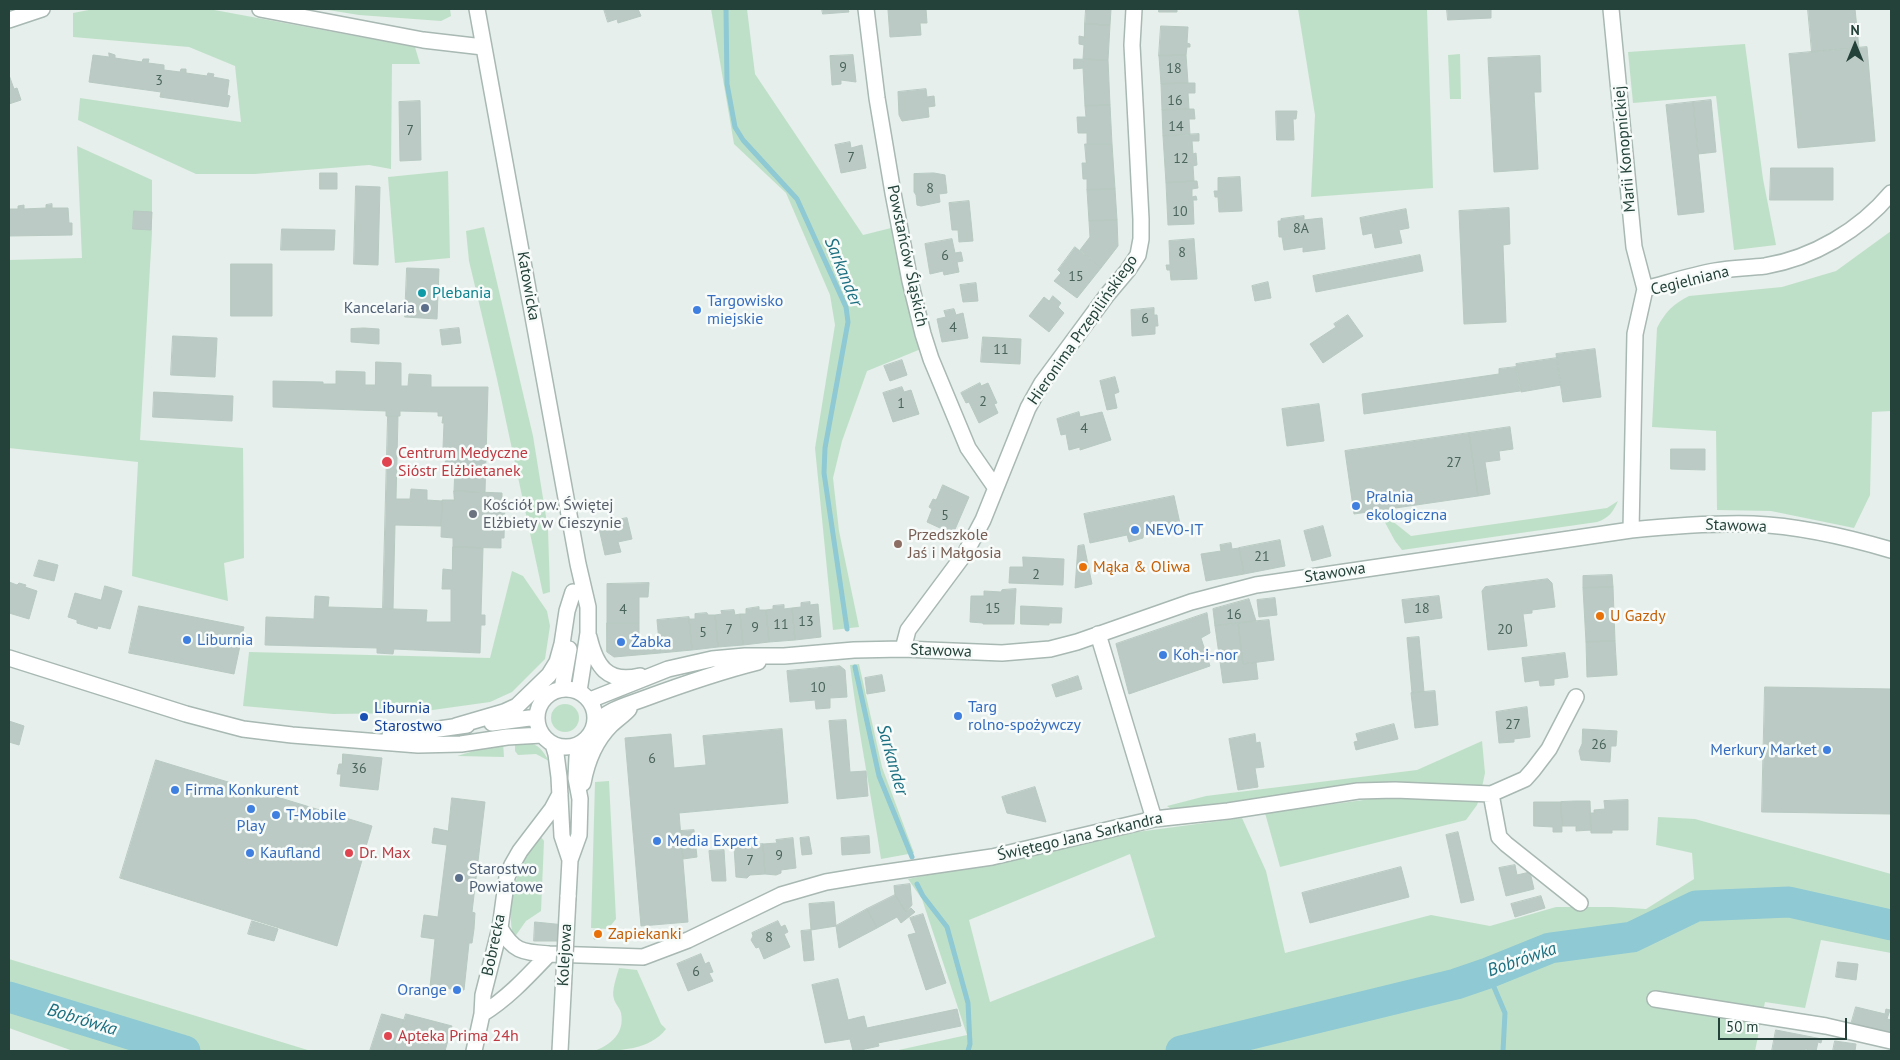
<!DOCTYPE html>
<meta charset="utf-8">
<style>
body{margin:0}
#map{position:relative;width:1900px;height:1060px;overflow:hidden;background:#e6efeb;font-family:"PT Sans",sans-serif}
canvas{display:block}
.frame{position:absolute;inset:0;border:10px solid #24423a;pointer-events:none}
.north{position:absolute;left:1830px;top:20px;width:50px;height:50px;-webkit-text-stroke:4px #f7fbf9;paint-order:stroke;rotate:0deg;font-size:14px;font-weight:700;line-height:20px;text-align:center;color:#24423a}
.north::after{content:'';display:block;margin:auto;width:18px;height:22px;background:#24423a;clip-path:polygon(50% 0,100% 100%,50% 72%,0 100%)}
.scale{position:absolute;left:1718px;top:1018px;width:129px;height:22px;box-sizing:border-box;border:2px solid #24423a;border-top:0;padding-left:6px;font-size:15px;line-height:18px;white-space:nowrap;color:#24423a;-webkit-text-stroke:4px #f7fbf9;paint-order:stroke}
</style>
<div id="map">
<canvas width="1900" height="1060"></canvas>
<div class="frame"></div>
<div class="north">N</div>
<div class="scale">50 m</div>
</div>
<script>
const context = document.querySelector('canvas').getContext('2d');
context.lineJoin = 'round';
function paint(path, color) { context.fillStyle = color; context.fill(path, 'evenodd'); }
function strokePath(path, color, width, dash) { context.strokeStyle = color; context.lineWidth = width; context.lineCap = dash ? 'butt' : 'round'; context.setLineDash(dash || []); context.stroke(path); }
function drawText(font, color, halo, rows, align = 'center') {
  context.font = font + ' "PT Sans",sans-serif'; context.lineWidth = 5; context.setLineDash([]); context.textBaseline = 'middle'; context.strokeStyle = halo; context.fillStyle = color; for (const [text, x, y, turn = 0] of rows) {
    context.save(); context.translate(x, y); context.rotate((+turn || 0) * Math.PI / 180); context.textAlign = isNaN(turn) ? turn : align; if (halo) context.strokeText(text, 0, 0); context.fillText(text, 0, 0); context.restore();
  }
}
paint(new Path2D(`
 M94,9H209L415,47L420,64H392L391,169L369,165L255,174H196L78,120L80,98L241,122L235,66L189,47L73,37V13Z
 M322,9H450L451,16L441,21L359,15Z
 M711,9H747L755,74L863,235L895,227L921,349L867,371L842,441L833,478L839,531L859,627L833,630L815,448L835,325L830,295L786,193L734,144Z
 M1298,9H1427L1433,188L1311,197L1315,115Z
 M1745,44L1763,179L1776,245L1734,250L1716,96L1633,103L1628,52Z
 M1460,54L1461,99H1450L1448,55Z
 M77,146L152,180V232L140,440L243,448L244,558L224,563L228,601L132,576L138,462L9,448V260L82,258Z
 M448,171L450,258L395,263L388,177Z
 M484,227L533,436L548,529L550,592L543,594L497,379L469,261L466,231Z
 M1891,231V411L1872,412L1870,495L1854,528L1771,511L1717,510L1716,431L1652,427L1657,328C1665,312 1673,304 1689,296L1782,287L1836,271Z
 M1618,501C1613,512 1609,518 1597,522L1402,550L1395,541L1382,517L1386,516L1411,536L1607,508Z
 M512,571L523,576L547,611L550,626L545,659L512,692L490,702L411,713L333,714L243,706L249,652L490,658Z
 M859,664L882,767L914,853L881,859C871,794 858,730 850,665Z
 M551 718a14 14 0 1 1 28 0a14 14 0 1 1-28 0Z
 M1482,741L1485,773L1482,787L1174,811L1167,806L1206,796L1417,770Z
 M503,742L504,757L457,756Z
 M515,743C535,742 539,744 549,761L536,754L518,755L515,751Z
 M609,781L616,919L608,929L591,928L595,782Z
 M1371,799H1479L1477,805L1466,820L1280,867L1265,813Z
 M1658,817L1695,819L1891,874V953L1821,940L1805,1008L1765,1002L1755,1051H894L967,1035L922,899L908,879L1122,834L1242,818L1266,871L1285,953L1431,915L1490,926L1556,907H1612L1646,909L1694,879L1692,853L1656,845ZM1130,854L1155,937L990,1002L969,920Z
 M541,837L544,841L541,911L526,921L514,938C507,918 513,881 523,862C528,853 535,845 541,837Z
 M9,959L311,1051H73L9,1028Z
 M619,968L637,970L661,1024L666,1029C650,1050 619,1051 594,1051C611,1045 625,1033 621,1013C620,1008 615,1004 614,999C611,991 617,976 619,968Z`), '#bfe0c8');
strokePath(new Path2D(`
 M726,9L727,84L735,127L743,140L797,199L846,307L848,322L825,448L824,473L847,629
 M855,667L879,776L912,857
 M917,884L923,896L947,927L968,1003L970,1044L968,1051
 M1488,973L1505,1013L1503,1051`), '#8ec9d4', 5);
strokePath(new Path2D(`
 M9,997L185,1051
 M1181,1051L1456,984L1488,973L1550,948L1632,937L1696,906L1789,902L1891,925`), '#8ec9d4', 31);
const building = new Path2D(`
 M604,9H638L641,16L618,23L617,19L608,22Z
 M822,9H848L849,12L823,14Z
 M902,9H926L927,23H920L921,35L890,37L888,10Z
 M1086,9H1111L1110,25L1085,24Z
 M1159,9H1177V12H1159Z
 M1447,9H1491V18L1448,20Z
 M1808,9H1855L1859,48L1812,52Z
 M1085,24L1110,25L1108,60L1083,59L1084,45L1079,44V36L1084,37Z
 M1161,26L1188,27L1187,43L1190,44V47H1187L1186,55L1159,56Z
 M1867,47L1875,141L1798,148L1789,54Z
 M109,53L115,55V58L142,62L143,59H149L148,63L164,65V70L180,72L181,69H186V73L207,76L208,73L214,74L213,77L229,80L227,95L230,96L228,107L160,97L161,92L89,82L93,55L109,57Z
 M853,55L856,82L841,80V84L832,85L830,56Z
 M1186,55L1188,83L1161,84L1159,56Z
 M1540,56L1541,92H1534L1538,169L1494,172L1488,58Z
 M1074,59L1108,60L1110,105L1085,106L1083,68L1074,69Z
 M9,75L14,89L17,88L21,100L9,104Z
 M1188,83H1195V93H1188L1189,109L1162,110L1161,84Z
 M926,89L927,97L934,96L935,106L928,107L929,117L902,121L899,115L898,92Z
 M1711,100L1716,152L1698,154L1693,102Z
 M420,101L421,160L400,161L399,102Z
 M1693,102L1704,212L1678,215L1666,105Z
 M1110,105L1112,144H1087V133H1078L1077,117H1086L1085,106Z
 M1189,109H1194L1195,119H1189L1190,135L1163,136L1162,110Z
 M1276,111H1297L1296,119H1293L1294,140H1277Z
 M1199,134V141H1192L1193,154L1196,153L1197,165L1193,166L1194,181L1166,183L1163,136Z
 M850,142L851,148L862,145L866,168L841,173L835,145Z
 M1085,144H1112L1115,189L1087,190V179H1083L1082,163H1086Z
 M1771,168H1833V200H1770Z
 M320,173H337V189H320Z
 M934,173L945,175L947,193L939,194L940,202L921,206L917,205L916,195L914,192V174Z
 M1240,177L1242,211L1219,212L1218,197H1215L1214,191H1218V178Z
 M1194,181H1197L1198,188L1192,189V197L1196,196L1197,200H1193L1194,224L1168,225L1166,183Z
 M356,186L380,187L378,265L354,264Z
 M1115,189L1117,220L1089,221L1087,190Z
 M969,201L973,241L959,242L958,230H952L949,203Z
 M52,204V208H68L69,223H72V235L9,236V209H18V206L24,205V209L46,208V205Z
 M1509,208L1510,244L1503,245L1506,322L1464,324L1459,211Z
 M1406,209L1409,228L1399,230L1402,243L1375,248L1372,233L1363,235L1360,218Z
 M134,211L152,212L151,230L133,229Z
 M1304,216V220L1322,218L1325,249L1303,252V247L1284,250L1282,237H1279L1278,221H1281V219Z
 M1117,220L1118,246L1101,268L1080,250L1090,237L1089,221Z
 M282,229L335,230L334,250H281Z
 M952,239L955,253L961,252L963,261L957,262L959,272L944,275L943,271L930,274L925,244Z
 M1194,239L1197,279L1171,280L1170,270H1167L1166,265H1170L1169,241Z
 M1075,247L1101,268L1077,298L1054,281L1061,273L1058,270Z
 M1420,255L1423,271L1316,292L1313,276Z
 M231,264H272V316H231Z
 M407,268L439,269L437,319L405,317Z
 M1268,282L1271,298L1255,301L1252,286Z
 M976,283L978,301L963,302L960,285Z
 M1053,296L1061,303L1058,307L1064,313L1049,332L1029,316L1044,297L1049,301Z
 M1154,308V315H1157L1158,326H1155V334L1132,336L1131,310Z
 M954,309L956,315L963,313L968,338L942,342L937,319L946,317L944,311Z
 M1348,315L1363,336L1323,363L1310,344L1336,327L1334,324Z
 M364,328L379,329V344L351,342V329Z
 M459,328L461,343L442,345L440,330Z
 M173,336L217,338L215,377L171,375Z
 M983,337L1021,339L1020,364L981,362Z
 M1595,349L1601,397L1563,402L1556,354Z
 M1557,358L1561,385L1521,392L1516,364Z
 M902,360L907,375L890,381L884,366Z
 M376,362L401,363V386H408L409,374L431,375V387H488L485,492L454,491L455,467H445L446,449L443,448L444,423H442L443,416H438V412L400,411V416H386V411L273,407V381L323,382V384H336V371L365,372V385H375Z
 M1516,367L1520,391L1364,414L1362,394L1499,374V369Z
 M1115,377L1119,392L1114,394L1117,408L1107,410L1100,381Z
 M980,383L981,386L988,383L997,403L994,404L998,413L979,423L969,402L966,403L961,393Z
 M902,387L904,392L911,390L919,414L893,422L883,393Z
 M154,392L233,396L232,421L153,417Z
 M1319,404L1324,441L1287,446L1282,409Z
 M1079,412L1080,417L1102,412L1111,440L1080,450V447L1069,450L1066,434L1061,435L1057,419Z
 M388,416H398L396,499H410L411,489L427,490V500L442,501L441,526L395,525L393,609L383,608Z
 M1510,427L1513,449L1499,451L1500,460L1485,462L1490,494L1478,496L1469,433Z
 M1469,433L1478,496L1354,514L1345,451Z
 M1671,449H1705V470L1671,469Z
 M943,485L969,497L953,534L927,522L932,509L929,507L933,499L936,500Z
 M454,491L502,493V502H505L504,538H501V548L453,547V538L441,537L442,500H454Z
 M1174,496L1181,528L1143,536V538L1129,542L1127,535L1090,543L1084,514Z
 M627,518L632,539L618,542L621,552L605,555L598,524Z
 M1323,526L1331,556L1312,561L1304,531Z
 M1280,540L1285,566L1244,574L1239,548Z
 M1231,543L1232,549L1239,548L1244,574L1206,581L1201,554L1221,551L1220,545Z
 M1084,545L1092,584L1075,588L1078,546Z
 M453,547L483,548L481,615H485V625H481L480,653L394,649L393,654L377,653V648L265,645L266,617L314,619L315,596L329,597L328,607L427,610L426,622H451V589H442L443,569L452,570Z
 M1023,557L1064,559L1063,585L1009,583L1010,567H1023Z
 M39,560L58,565L54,581L34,576Z
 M1612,575L1613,587L1583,588V576Z
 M1548,579L1552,583L1555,607L1532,610V613L1523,614L1527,646L1488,650L1482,591L1485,587Z
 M9,582L17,585L19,583L26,585L25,587L37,591L29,619L9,613Z
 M649,583L648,597H639V623H607V584Z
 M105,586L122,591L110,629L98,626L97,629L77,623V620L68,617L75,593L101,600Z
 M1613,587L1615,641L1586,642L1583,588Z
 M1016,589L1014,624H983V623L970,622L971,596H984V591L1001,592L1002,590Z
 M1439,596L1442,618L1405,623L1402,600Z
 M1275,598L1277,615L1259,617L1257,600Z
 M1249,599L1256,621L1215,626L1213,609Z
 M810,602V605L818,604L821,637L795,640L792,608L801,607V603Z
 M784,605V609L792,608L795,640L769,642L766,610L773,609V606Z
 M139,606L244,627L234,674L129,653Z
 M1021,606L1062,608L1061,623H1049V625L1021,624Z
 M759,607V610H766L769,642L743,645L740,614H746V609Z
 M734,610L735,615L740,614L743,645L718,647L715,615L722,614L721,611Z
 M707,613L708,615H715L718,647L692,650L689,619H695V614Z
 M1207,613L1210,633L1201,638L1210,666L1129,694L1116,644Z
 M689,617L692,650L660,653L657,620Z
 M1269,620L1274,660L1243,664L1238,623Z
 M607,623H639V639L658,638L660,653L614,657L607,652Z
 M1238,623L1243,664L1256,662L1258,679L1223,683L1215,626Z
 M1419,637L1424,692L1412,693L1407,638Z
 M1615,641L1617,675L1587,677L1586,642Z
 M1565,653L1568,677L1554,679V685L1540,686L1539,680L1525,682L1522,658Z
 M840,666L845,670L847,697L830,698V708L816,709L815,700L790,702L787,671Z
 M882,675L885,691L867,694L865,678Z
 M1078,676L1082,689L1056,697L1052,685Z
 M1765,687L1891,689V814L1762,812Z
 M1435,691L1438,725L1415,728L1411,693Z
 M1527,707L1530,737L1514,739V742L1499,743L1496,712Z
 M846,720L850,772L866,771L868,796L837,799L829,721Z
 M9,721L24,726L19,745L9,742Z
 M1394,724L1398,739L1356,750L1354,742L1358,741L1356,734Z
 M782,729L788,803L679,813L688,922L641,926L625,738L671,734L674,768L706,765L703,736Z
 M1583,729L1617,731L1616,746H1611L1610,762L1581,760L1579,751L1582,744Z
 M1255,734L1256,743L1260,742L1264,767L1255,768L1258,787L1238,790L1229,739Z
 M343,754L382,758L378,790L340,786L341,774H337L339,764H342Z
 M156,760L372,826L337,946L120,878Z
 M1035,787L1046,822L1007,813L1002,797Z
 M452,798L485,802L472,912L475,913L474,929L472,943H469L464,990L430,987L435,939L421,937L424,915L438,917L447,845L432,843L434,828L448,831Z
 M1628,800V830H1612V833H1591L1590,813H1594V810L1605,809L1604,801Z
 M1575,801H1590L1591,830L1576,831V826H1562L1561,802Z
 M1534,802H1561L1562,832H1553V827L1534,826Z
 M694,830L697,857L683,859L680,831Z
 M1458,832L1474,900L1461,903L1446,835Z
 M869,836L870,853L842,855L841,838Z
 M809,837L812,854L802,855L800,838Z
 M793,838L796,868L781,870V873L776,875L765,874L763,844L777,843L776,840Z
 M763,844L765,874L750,875L747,878L736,877L734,847Z
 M724,850L726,881H712L709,851Z
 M1515,865L1517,875L1530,872L1534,889L1506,896L1499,868Z
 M1401,867L1409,897L1310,923L1302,893Z
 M910,884L912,905L906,912L895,895L894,886Z
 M895,895L906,912L911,908L915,912L901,923L897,917L877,928L867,909Z
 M1541,896L1545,908L1515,917L1511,904Z
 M834,902L836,926L811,930L809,904Z
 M867,909L877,928L839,948L836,926Z
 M923,914L946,983L926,990L908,935L916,933L910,918Z
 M252,921L278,929L274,941L248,934Z
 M778,921L781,927L785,925L788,932L784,934L790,947L764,959L759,947L756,948L751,940L753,936L752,933Z
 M535,922L565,925L564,941H534Z
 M601,929L602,938L594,939V930Z
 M811,930L814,960L804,961L801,931Z
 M701,954L705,964L709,962L713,972L709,973L713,981L688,991L677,964Z
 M1838,962L1858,964L1856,980L1836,977Z
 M838,979L848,1020L864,1016L867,1028L957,1009L961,1026L878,1043L879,1046L856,1051H853L850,1039L825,1043L812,985Z
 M1856,1007L1885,1014L1886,1009L1890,1010L1887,1019L1891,1020V1035L1850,1028Z
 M382,1014L404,1020L395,1051H370Z
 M406,1014L452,1026L445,1051H395Z
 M1776,1030L1822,1039L1821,1043L1818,1042L1816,1051L1805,1049V1051H1772Z
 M1835,1041L1856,1044L1855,1051H1833Z`);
paint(building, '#bbcac4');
strokePath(building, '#b8c9c2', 1);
const minor = new Path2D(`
 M260,9L423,40L483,47
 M477,9L578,564L588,607V633L579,691
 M866,9L877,98L893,193L910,281L923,334L931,359L968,448L995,487
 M1611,9L1634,247L1645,289L1635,334L1631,530
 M9,20L42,9
 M1645,289C1668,283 1692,275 1715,271C1732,268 1748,268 1765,266C1813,258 1860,230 1891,193
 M1098,634L1154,819
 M589,637C596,666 607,684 640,676
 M903,649L908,630L966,552L983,520L1028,408L1042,383L1107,295L1128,270L1138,255L1141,239V219L1132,45L1134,9
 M9,658L186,714L243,729L292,735L418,745L461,744L507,737L542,735
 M537 718a29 29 0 1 1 58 0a29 29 0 1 1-58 0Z
 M562,689L569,649
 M590,700L668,669L712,659L745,656H784L854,650L903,649L1002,653L1050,649L1077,642L1191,602L1256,585L1631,530C1671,526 1712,523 1753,524C1799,526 1847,537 1891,550
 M492,723L537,717
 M595,724C607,710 627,705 643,699C681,685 718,672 758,662
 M456,726L504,712L517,706L549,675L557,662L562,644L567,611L573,592
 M390,736L467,725
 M553,744L556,754L559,777L562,836L570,860
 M583,783C587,761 595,741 611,725C617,719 624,715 629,709
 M1491,794L1499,837L1506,844L1580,903
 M568,897L570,860L579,835L580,799L576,778L577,757L581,743
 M500,928C514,952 522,952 549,954
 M1655,999L1826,1026L1891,1041
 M482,1014C508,998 528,976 549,954L643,957L688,940L781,895L826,882L868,875L992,857L1154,819L1228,811L1358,791L1395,790L1491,794L1525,779L1533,770L1549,749L1576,697
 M474,1051L482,1014L483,995L500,928L507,877L512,865L520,851L552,809L560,794`);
strokePath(minor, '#a8b8b2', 18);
strokePath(minor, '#fff', 15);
const minorBridge = new Path2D(`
 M560,1051L568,897`);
strokePath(minorBridge, '#a8b8b2', 18, []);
strokePath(minorBridge, '#fff', 15);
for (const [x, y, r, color] of [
 [422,293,5,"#0f9aa8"],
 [425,308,5,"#5c6f8a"],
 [697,310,5,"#3f7fe0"],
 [387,462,6,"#e0444e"],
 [1356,506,5,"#3f7fe0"],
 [473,514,5,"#6b7280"],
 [1135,530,5,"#3f7fe0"],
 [898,544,5,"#8d6e63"],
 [1083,567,5,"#e8710a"],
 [1600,616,5,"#e8710a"],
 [187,640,5,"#3f7fe0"],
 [621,642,5,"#3f7fe0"],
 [1163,655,5,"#3f7fe0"],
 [958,716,5,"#3f7fe0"],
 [364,717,5,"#1a4fb4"],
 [1827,750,5,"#3f7fe0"],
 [175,790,5,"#3f7fe0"],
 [251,809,5,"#3f7fe0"],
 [276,815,5,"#3f7fe0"],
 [657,841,5,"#3f7fe0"],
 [250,853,5,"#3f7fe0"],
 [349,853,5,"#e0444e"],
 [459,878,5,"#5c6f8a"],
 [598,934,5,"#e8710a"],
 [457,990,5,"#3f7fe0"],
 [388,1036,5,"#e0444e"]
]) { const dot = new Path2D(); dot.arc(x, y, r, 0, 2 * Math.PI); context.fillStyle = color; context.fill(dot); strokePath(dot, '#f7fbf9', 2); }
drawText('14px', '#4a645c', null, [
 ["9",843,68],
 ["18",1174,69],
 ["3",159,81],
 ["16",1175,101],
 ["14",1176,127],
 ["7",410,131],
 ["7",851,158],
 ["12",1181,159],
 ["8",930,189],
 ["10",1180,212],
 ["8A",1301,229],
 ["8",1182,253],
 ["6",945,256],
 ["15",1076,277],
 ["6",1145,319],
 ["4",953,328],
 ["11",1001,350],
 ["2",983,402],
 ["1",901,404],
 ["4",1084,429],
 ["27",1454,463],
 ["5",945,516],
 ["21",1262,557],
 ["2",1036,575],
 ["15",993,609],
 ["18",1422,609],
 ["4",623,610],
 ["16",1234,615],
 ["13",806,622],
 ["11",781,625],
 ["9",755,628],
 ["7",729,630],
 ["20",1505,630],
 ["5",703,633],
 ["10",818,688],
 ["27",1513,725],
 ["26",1599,745],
 ["6",652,759],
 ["36",359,769],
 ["9",779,856],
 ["7",750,861],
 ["8",769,938],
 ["6",696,972]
]);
drawText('16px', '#24423a', '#f7fbf9', [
 ["Marii Konopnickiej",1625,149,-95],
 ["Powstańców Śląskich",907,256,78],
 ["Cegielniana",1690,281,-14],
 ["Katowicka",528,286,80],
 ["Hieronima Przepilińskiego",1083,330,-55],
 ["Stawowa",1736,526,2],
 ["Stawowa",1335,573,-9],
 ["Stawowa",941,651,2],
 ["Świętego Jana Sarkandra",1080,837,-13],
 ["Bobrecka",494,945,-78],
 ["Kolejowa",565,955,-87]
]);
drawText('16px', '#0d838f', '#f7fbf9', [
 ["Plebania",432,293]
], 'left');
drawText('16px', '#366cbe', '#f7fbf9', [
 ["Targowisko",707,301],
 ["miejskie",707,319],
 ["Pralnia",1366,497],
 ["ekologiczna",1366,515],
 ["NEVO-IT",1145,530],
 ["Liburnia",197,640],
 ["Żabka",631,642],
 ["Koh-i-nor",1173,655],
 ["Targ",968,707],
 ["rolno-spożywczy",968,725],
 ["Merkury Market",1817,750,"right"],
 ["Firma Konkurent",185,790],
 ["T-Mobile",286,815],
 ["Play",251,826,"center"],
 ["Media Expert",667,841],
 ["Kaufland",260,853],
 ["Orange",447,990,"right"]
], 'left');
drawText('16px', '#4e5e75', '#f7fbf9', [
 ["Kancelaria",415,308],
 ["Starostwo",469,869,"left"],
 ["Powiatowe",469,887,"left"]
], 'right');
drawText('16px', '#be3a42', '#f7fbf9', [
 ["Centrum Medyczne",398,453],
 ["Sióstr Elżbietanek",398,471],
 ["Dr. Max",359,853],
 ["Apteka Prima 24h",398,1036]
], 'left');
drawText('16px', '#5b616d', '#f7fbf9', [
 ["Kościół pw. Świętej",483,505],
 ["Elżbiety w Cieszynie",483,523]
], 'left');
drawText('16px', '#785e54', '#f7fbf9', [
 ["Przedszkole",908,535],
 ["Jaś i Małgosia",908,553]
], 'left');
drawText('16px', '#c56008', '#f7fbf9', [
 ["Mąka & Oliwa",1093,567],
 ["U Gazdy",1610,616],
 ["Zapiekanki",608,934]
], 'left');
drawText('16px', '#164399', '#f7fbf9', [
 ["Liburnia",374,708],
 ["Starostwo",374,726]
], 'left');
drawText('italic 18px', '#1c6f80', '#f7fbf9', [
 ["Sarkander",843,272,68],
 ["Sarkander",892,760,74],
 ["Bobrówka",1522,960,-19],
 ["Bobrówka",82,1020,17]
]);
</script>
